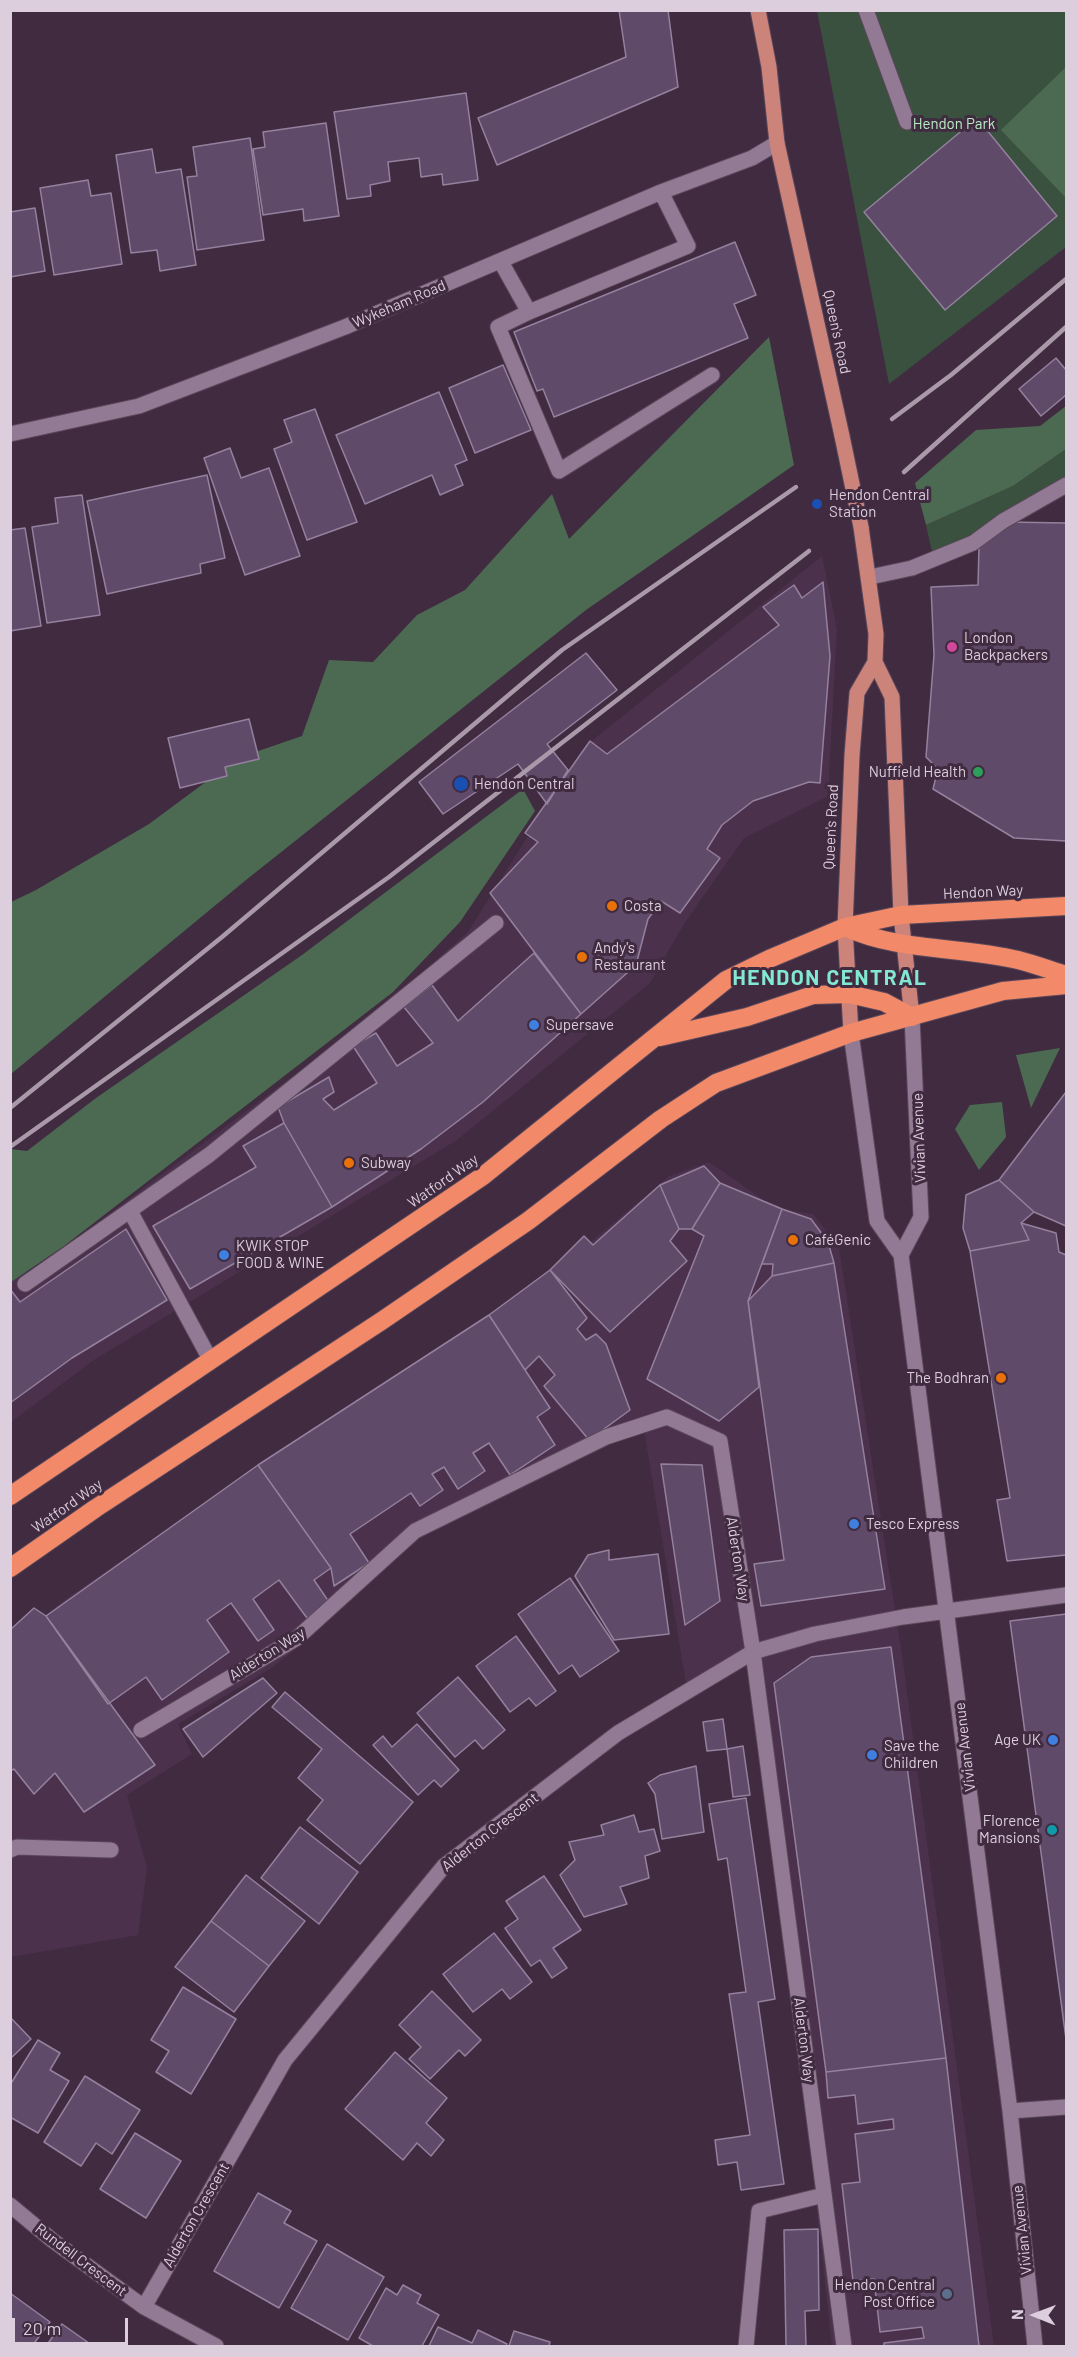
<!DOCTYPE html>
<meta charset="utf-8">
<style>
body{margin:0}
#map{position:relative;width:1077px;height:2357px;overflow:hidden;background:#402b41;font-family:Barlow,sans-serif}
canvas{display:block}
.frame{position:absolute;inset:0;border:12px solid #dccedc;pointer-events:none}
.north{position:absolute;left:1005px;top:2285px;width:60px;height:60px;-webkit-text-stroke:4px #402b41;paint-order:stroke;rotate:271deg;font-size:16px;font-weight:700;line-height:24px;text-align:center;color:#dccedc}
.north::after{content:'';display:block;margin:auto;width:21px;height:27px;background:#dccedc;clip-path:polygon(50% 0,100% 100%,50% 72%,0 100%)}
.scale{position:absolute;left:12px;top:2318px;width:116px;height:27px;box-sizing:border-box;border:3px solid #dccedc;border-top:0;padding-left:8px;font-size:18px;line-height:21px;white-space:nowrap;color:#dccedc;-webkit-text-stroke:4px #402b41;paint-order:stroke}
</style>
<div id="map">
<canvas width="1077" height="2357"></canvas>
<div class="frame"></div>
<div class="north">N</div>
<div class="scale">20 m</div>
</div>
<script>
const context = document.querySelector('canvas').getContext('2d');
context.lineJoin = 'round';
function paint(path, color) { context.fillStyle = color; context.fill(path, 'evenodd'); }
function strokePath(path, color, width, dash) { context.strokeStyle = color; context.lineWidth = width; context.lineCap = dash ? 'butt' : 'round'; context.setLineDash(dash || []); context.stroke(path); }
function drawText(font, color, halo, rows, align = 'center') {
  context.font = font + ' Barlow,sans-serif'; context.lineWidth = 6; context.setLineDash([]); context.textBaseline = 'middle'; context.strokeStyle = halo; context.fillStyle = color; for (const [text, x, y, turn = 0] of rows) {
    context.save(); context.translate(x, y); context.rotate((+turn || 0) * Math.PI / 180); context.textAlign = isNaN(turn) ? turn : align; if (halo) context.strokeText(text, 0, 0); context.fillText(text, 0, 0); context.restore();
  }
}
paint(new Path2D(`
 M822,556L837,629L828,796L744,838L684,924L650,983L457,1140L94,1360L11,1422L10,1274L33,1271L365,1022L468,932L583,748Z
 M709,1162L764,1200L788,1210L813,1214L839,1247L902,1655L994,2346H832L755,1656L689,1701L644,1430L601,1445L421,1531L310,1638L270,1669L178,1724L192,1754L127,1795L147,1868L138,1935L11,1957V1643L67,1598L182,1519L522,1300L669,1176Z`), '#4c314d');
paint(new Path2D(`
 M817,11H1066V247L889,384Z
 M1066,449V476L959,542L932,552L926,525L1013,486Z`), '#39513e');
paint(new Path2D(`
 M1066,67V198L1001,130Z
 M769,337L794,465L586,610L246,880L11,1074V902L36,890L149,824L238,758L302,736L329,660L373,662L417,615L465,590L552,494L569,539Z
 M1066,406V449L1013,486L926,525L915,483L976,430L1040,426Z
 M523,789L535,811L460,922L393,992L64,1246L11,1282V1149L27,1151L96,1098L302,955Z
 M1060,1048L1031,1108L1016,1055Z
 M1002,1102L1006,1137L979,1170L955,1129L970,1105Z`), '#4c6a52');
const building = new Path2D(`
 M619,10H668L678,87L497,165L478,118L626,57Z
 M466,93L478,180L443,185L442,174L421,177L419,158L388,162L390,181L370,185L371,196L347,199L334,112Z
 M977,118L1057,216L945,310L864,212Z
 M326,123L339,216L304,221L303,209L263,215L253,149L265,147L263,132Z
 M250,138L264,240L197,250L187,177L197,176L193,147Z
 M152,149L156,173L181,169L196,265L160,271L157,250L131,253L116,155Z
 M88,180L91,196L111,193L122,264L54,275L40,188Z
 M35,208L45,271L10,277V212Z
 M735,242L756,295L734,304L748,338L554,417L543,389L537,391L514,332Z
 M1056,358L1066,370V395L1041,416L1019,389Z
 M503,365L531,430L475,453L449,388Z
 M439,392L467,460L455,465L463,485L440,495L432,475L365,504L336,435Z
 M315,409L357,522L307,540L274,449L292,442L284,420Z
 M230,448L241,478L269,468L300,556L245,575L204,458Z
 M207,475L225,558L200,564L201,573L107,594L87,501Z
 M82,495L100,615L47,623L32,527L58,523L55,498Z
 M1006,522L1066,523V841L1014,838L933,789L938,769L926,757L934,655L931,587L978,585L979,547Z
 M25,528L41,626L10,631V530Z
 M823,582L830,656L820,783L809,782L753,801L722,825L707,849L720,858L680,913L661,901L648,919L636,965L581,1014L490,893L538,842L525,833L590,741L607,754L779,625L763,607L794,585L802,598Z
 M586,653L617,690L547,744L568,770L547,804L518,764L443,814L419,782Z
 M249,719L259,759L225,767L227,776L180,788L168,738Z
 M534,953L581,1014L483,1102L421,1149L332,1207L284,1123L278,1107L329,1077L334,1092L323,1099L334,1110L377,1083L353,1046L376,1033L397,1066L433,1043L404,1007L432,985L458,1021Z
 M1066,1092V1226L1034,1212L999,1180Z
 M284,1123L332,1207L190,1289L153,1226L256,1167L243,1146Z
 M704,1166L720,1183L692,1229H679L660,1185Z
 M999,1180L1034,1212L1021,1223L1029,1240L970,1251L963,1228L966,1195Z
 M720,1183L782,1209L748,1301L759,1387L719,1421L647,1379L704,1236L692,1229Z
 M660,1185L679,1229L670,1241L687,1261L610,1332L550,1270L584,1236L593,1245Z
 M782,1209L811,1219L828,1242L834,1263L772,1276L773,1264H762Z
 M1021,1223L1056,1233L1059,1252L1066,1255V1555L1007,1561L997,1500L1010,1498L970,1251L1029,1240Z
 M126,1229L167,1300L72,1358L10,1403V1289L20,1302Z
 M834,1263L885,1589L761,1606L754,1564L784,1560L748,1301L772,1276Z
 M550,1270L587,1318L577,1329L586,1340L596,1334L606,1344L630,1410L589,1440L544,1386L555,1375L539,1356L525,1370L489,1315Z
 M489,1315L550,1408L537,1417L555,1445L510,1475L489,1443L473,1453L485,1471L458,1489L444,1467L432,1474L443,1490L420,1506L411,1493L350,1534L369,1563L334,1586L331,1568L258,1465Z
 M661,1464L702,1465L720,1601L685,1625Z
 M258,1465L331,1568L314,1580L329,1602L307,1618L279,1580L253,1599L274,1630L258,1641L231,1603L207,1620L229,1652L162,1700L146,1677L108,1704L46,1616Z
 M609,1550V1560L658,1554L669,1634L614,1640L575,1576L588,1555Z
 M570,1578L619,1651L580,1677L572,1665L559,1674L518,1614Z
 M34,1608L46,1616L155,1765L84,1812L55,1773L34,1794L14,1769L10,1771V1630Z
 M1066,1614V2039L1010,1621Z
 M516,1636L556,1691L536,1706L529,1698L510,1712L476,1666Z
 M891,1647L946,2058L826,2072L774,1683L811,1657Z
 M458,1677L505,1730L483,1749L475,1740L455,1757L417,1713Z
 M263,1678L277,1693L203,1757L183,1729Z
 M285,1692L413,1802L360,1864L307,1820L323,1800L298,1778L322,1749L272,1707Z
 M723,1719L727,1749L707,1751L703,1722Z
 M417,1724L459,1770L441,1787L434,1780L418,1795L373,1745L383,1736L392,1747Z
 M743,1746L750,1795L733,1797L727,1749Z
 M696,1766L704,1832L662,1839L655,1794L648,1783L660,1775Z
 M746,1798L775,1999L758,2002L784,2184L741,2190L737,2162L718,2165L715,2140L750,2135L729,1994L746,1992L727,1858L718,1860L709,1804Z
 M634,1815L639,1832L654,1829L660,1851L645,1856L649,1878L620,1887L627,1904L584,1917L560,1875L575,1860L569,1842L604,1835L601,1825Z
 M300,1827L358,1872L319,1924L261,1878Z
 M246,1875L305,1921L269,1966L211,1921Z
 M544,1876L581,1930L553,1948L567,1968L552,1978L540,1960L531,1966L505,1928L518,1919L506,1901Z
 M211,1921L269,1966L234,2012L175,1967Z
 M494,1933L532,1982L510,1999L502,1989L473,2012L443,1974Z
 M183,1987L236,2019L191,2094L156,2072L169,2051L151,2040Z
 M432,1991L481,2040L465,2056L459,2050L430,2079L409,2059L421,2047L399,2025Z
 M10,2017L31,2039L10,2059Z
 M38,2040L60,2053L50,2070L69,2081L38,2133L10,2117V2085Z
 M395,2052L447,2098L426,2123L444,2140L431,2156L417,2143L403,2160L345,2109Z
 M946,2058L979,2346H884V2343L924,2338L922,2327L880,2332L874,2279L853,2281L842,2184L860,2182L855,2134L894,2129L893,2119L858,2124L855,2095L828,2098L826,2072Z
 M85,2076L140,2110L112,2154L96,2143L81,2166L44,2142Z
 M135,2133L181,2161L146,2218L100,2189Z
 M258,2193L291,2211L284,2223L317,2241L279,2308L214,2271Z
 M818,2229L819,2310L805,2311L806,2346H786L784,2230Z
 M327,2244L384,2277L348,2340L291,2308Z
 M403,2285L421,2295L417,2303L439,2315L422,2346H373L359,2338L386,2288L397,2295Z
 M10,2293L50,2322L32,2346H10Z
 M62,2324L93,2346H46Z
 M438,2327L472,2343L478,2330L507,2344L506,2346H429Z
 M514,2331L550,2342L549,2346H509Z`);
paint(building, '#5f4b69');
strokePath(building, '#94819e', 1.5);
const minor = new Path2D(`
 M866,10L907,122
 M501,262L529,312L498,327L559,471L712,375
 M529,312L688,246L661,192
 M10,434L139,406L345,327L661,192L752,158L777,143
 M870,577L912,568L973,543L1003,521L1066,485
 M851,1033L877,1221L901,1255L1010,2111L1035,2346
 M130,1211L211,1361
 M901,1255L921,1217L912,1017
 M25,1284L209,1155L496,923
 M141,1730L297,1638L415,1531L606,1437L667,1417L720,1441L753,1652L844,2346
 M10,1850L17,1847L111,1850
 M1010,2111L1066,2107
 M10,2205L52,2240L144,2307L216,2346
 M144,2307L285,2060L444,1866L618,1733L753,1652L815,1634L903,1617L1066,1595
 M746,2346L759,2211L824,2195`);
const major = new Path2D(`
 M758,10L769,67L777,143L842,436
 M875,662L892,697L901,915L912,1017
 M851,1033L845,927L852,755L857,693L875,662L876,634L861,527`);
const highway = new Path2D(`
 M845,927C899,952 961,946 1018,960C1034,964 1050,970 1066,975
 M660,1037L747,1017L813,995L849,994L884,1002L912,1017
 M10,1496L483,1176L726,980L769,959L845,927L901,915L1066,906
 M10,1568L96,1508L383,1320L528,1221L661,1119L716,1083L851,1033L1003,991L1066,985`);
strokePath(minor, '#5a475a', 17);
strokePath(major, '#5a475a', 17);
strokePath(highway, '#5a475a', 20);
strokePath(minor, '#937a94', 15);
strokePath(major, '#cc837a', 15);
strokePath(highway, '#f28968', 18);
strokePath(new Path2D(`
 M892,419L951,375L1066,279
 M904,472L1066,327
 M10,1108L222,937L562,650L796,487
 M10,1147L389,877L809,551`), '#a999a9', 4.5);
const majorBridge = new Path2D(`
 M842,436L861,527`);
strokePath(majorBridge, '#5a475a', 17, []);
strokePath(majorBridge, '#cc837a', 15);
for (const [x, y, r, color] of [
 [817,504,6,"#1a4fb4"],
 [952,647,6,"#d1479c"],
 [978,772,6,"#2e9e5b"],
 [461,784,8,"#1a4fb4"],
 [612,906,6,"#e8710a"],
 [582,957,6,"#e8710a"],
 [534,1025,6,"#3f7fe0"],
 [349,1163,6,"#e8710a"],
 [793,1240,6,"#e8710a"],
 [224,1255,6,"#3f7fe0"],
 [1001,1378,6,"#e8710a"],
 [854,1524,6,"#3f7fe0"],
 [1053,1740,6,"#3f7fe0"],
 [872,1755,6,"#3f7fe0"],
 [1052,1830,6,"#0f9aa8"],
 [947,2294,6,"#5c6f8a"]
]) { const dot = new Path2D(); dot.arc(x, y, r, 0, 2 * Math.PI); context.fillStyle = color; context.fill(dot); strokePath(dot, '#402b41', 2); }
drawText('15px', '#b6edc1', '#402b41', [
 ["Hendon Park",954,124]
]);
drawText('15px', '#dccedc', '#402b41', [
 ["Wykeham Road",399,304,-23],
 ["Queen's Road",837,332,78],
 ["Queen's Road",831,827,-87],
 ["Hendon Way",983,892,-3],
 ["Vivian Avenue",919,1138,-92],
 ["Watford Way",443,1181,-35],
 ["Watford Way",67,1506,-35],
 ["Alderton Way",738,1559,81],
 ["Alderton Way",267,1654,-32],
 ["Vivian Avenue",965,1747,-97],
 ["Alderton Crescent",490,1832,-38],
 ["Alderton Way",804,2040,83],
 ["Alderton Crescent",196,2215,-60],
 ["Vivian Avenue",1022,2230,-96],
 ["Rundell Crescent",81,2260,37]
]);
drawText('15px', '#dccedc', '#402b41', [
 ["Hendon Central",829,495],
 ["Station",829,512],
 ["London",964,638],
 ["Backpackers",964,655],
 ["Nuffield Health",966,772,"right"],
 ["Hendon Central",474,784],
 ["Costa",624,906],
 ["Andy's",594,948],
 ["Restaurant",594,965],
 ["Supersave",546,1025],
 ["Subway",361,1163],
 ["CaféGenic",805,1240],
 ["KWIK STOP",236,1246],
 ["FOOD & WINE",236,1263],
 ["The Bodhran",989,1378,"right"],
 ["Tesco Express",866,1524],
 ["Age UK",1041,1740,"right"],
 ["Save the",884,1746],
 ["Children",884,1763],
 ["Florence",1040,1821,"right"],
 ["Mansions",1040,1838,"right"],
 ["Hendon Central",935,2285,"right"],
 ["Post Office",935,2302,"right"]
], 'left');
context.letterSpacing = '1.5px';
drawText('bold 21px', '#83e8d2', '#402b41', [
 ["HENDON CENTRAL",830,978]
]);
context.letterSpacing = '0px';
</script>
